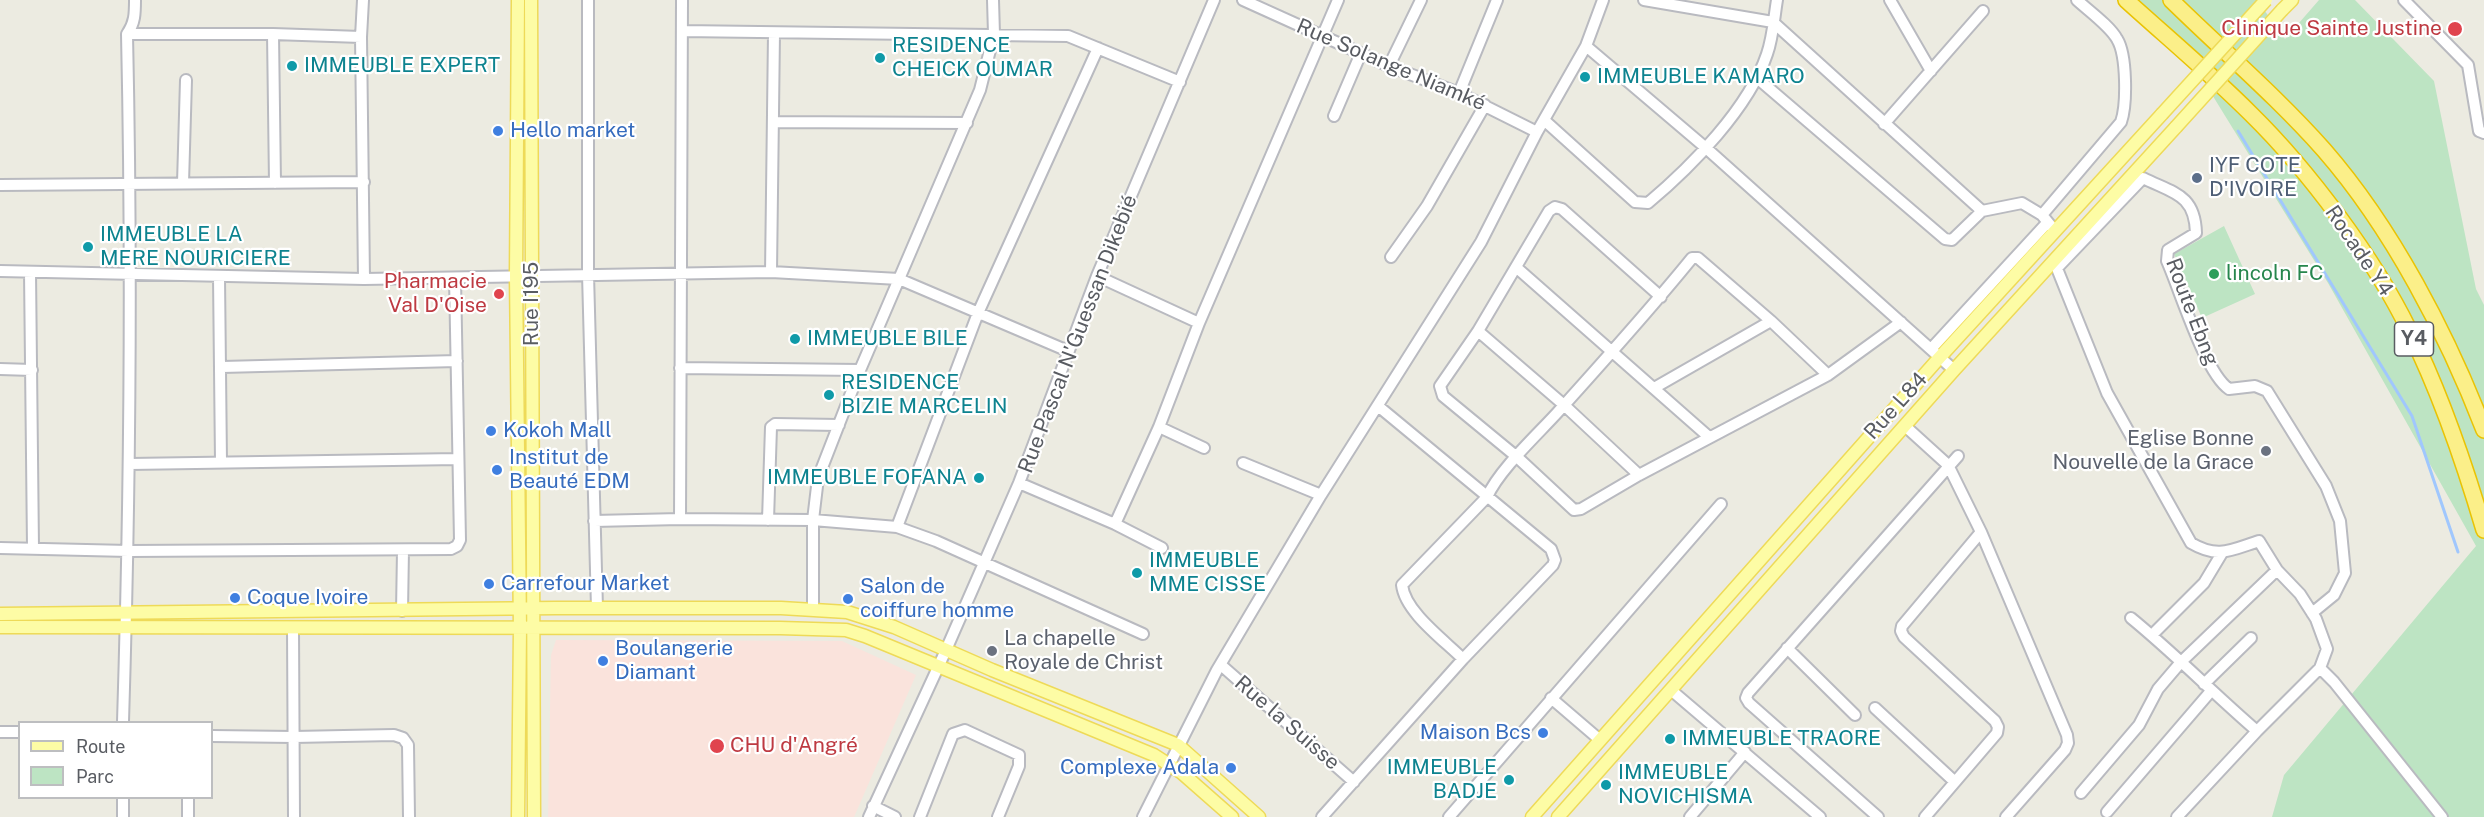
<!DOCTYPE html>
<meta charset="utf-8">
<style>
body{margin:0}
#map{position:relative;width:2484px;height:817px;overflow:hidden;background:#ecebe1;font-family:"Public Sans",sans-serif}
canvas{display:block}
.legend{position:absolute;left:18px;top:721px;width:195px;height:78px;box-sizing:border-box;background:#fff;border:2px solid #bdbec0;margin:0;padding:8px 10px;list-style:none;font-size:18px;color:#595c62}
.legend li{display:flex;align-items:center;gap:12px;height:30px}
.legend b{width:30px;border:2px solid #bdbec0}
</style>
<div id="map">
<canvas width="2484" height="817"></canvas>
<ul class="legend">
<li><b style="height:8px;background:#fdfca5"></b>Route</li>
<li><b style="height:16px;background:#bde4c3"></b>Parc</li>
</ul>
</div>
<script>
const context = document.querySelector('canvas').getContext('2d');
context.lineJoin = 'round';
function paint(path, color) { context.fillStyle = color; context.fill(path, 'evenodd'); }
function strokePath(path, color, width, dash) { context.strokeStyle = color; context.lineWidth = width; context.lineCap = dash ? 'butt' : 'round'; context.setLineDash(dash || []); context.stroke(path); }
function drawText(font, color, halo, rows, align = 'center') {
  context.font = font + ' "Public Sans",sans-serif'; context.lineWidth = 4.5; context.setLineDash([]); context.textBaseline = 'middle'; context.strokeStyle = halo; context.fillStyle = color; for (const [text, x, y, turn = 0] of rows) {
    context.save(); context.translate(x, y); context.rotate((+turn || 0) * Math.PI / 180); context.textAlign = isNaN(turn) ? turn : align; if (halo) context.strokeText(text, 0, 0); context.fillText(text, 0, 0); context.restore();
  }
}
paint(new Path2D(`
 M556,640L842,641L916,675L854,817H548L551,655Z`), '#fae3dc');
paint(new Path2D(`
 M2134,0H2257L2285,39L2319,0H2355L2434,81L2476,289L2484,305V817H2272L2284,775L2476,546L2328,283L2187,54Z
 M2224,226L2255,294L2202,318L2174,254Z`), '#bde4c3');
strokePath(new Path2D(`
 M2238,131L2412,416L2458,552`), '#a0c7fd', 3);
const minor = new Path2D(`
 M588,0V274L597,608
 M682,0L680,519L813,520L897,527L936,541L1143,634
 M1243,0L1389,66L1459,93L1537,132
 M1644,0L1773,22L1982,211
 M1890,0L1931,71
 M2404,0L2468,65L2479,131L2484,133
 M682,31L1068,36L1180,82
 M127,34H273L361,37L364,279
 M273,34L275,183
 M361,37L363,0
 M1586,46L1706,148L1954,370
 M1389,66L1421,0
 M1757,78L1945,239L1952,240L1982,211L2022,203L2042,215L2055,231
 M1459,93L1497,0
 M1334,116L1361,53
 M1544,120L1635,202L1648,203C1691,167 1749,108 1767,54C1773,37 1774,18 1777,0
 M774,122L967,123
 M1884,124L1983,11
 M183,183L186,80
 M0,185L364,182
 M2042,215L2121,122C2127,105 2127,55 2117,39C2110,26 2089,11 2077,0
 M1391,257L1427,206L1485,105
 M2054,261L2107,393L2191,543C2218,559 2231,550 2259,541L2277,570L2300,594L2316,619L2327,649L2320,668L2257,731L2177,817
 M1517,268L1709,437
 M2057,268L2143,178C2173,193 2195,194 2196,233L2168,250L2167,261C2180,290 2205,373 2229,389L2255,386L2267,391L2326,486L2340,521L2345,573L2334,595L2312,613
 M0,271L364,279L771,272L899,279L1068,351
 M30,272L33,548
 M771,272L774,33
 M1097,276L1199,323
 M219,277L221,462
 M1478,331L1549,211L1555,207L1562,209L1661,297
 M1931,349L2047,223
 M222,367L457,361
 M680,368L860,370
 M0,369L32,370
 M1654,388L1771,321
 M1905,426L1948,465L1981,532L2067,735L2068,743L2065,750L2006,817
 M1159,427L1204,448
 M1243,463L1321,495
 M130,464L458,459
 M1639,475L1564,405L1478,331L1440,386L1443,396L1517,457L1574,510L1581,509L1639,475L1828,375L1901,322
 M1019,483L1115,524L1162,548
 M768,520L771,427L775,424L839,425
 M594,521L680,519
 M1115,524L1159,427L1199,323L1338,0
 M897,527L978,313L1098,48
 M0,548L129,551L451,549L457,546L460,540L455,278
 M813,609V520L818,478L860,370L980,90L994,34L993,0
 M402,611L403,550
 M2131,618C2175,654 2214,694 2257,731
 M293,629L294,817
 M2152,635L2204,583L2222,553
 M1787,648L1855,715
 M1463,659C1444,640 1405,612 1402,585L1487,497C1499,470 1536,436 1557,413C1603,362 1649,311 1692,258H1698L1771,321L1828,375
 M1221,665L1354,782
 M2320,668L2334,682L2442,817
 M2204,684L2251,638
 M1671,690L1820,817
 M1551,698L1600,740
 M1875,708L1955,782
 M123,722C130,493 132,263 127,34C135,23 135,13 135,0
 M0,732H20
 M212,736L294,737L394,735L403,738L408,745L409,817
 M2081,793L2139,725L2158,689L2181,662L2277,570
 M873,806L895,817
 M2107,812L2211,691
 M123,817V798
 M188,817V798
 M869,817L946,650L1019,483L1097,276L1214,0
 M920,817L953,734L965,730L1019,755V766L998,817
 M1143,817L1217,670L1321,495L1481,242L1537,132L1586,46L1603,0
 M1322,817L1463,659L1553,565L1555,560L1551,549L1378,406
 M1449,817L1721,504
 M1690,817L1745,752
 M1878,817L1749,703L1746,698L1748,693L1958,456
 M1925,817L1997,733L1998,727L1995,721L1904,637L1901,631L1902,626L1981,532`);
const major = new Path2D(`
 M518,0L516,276L520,629L518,817
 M531,0L534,817
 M2282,10L2292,0
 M0,614L556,608H781L847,612L894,627L992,670L1178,745L1259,817
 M0,627L780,628L846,630L865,636L1154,755L1182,773L1232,817
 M1532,817L1940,357L2162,114
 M1558,817L1954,370L2176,127`);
const highway = new Path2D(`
 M2126,0C2168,38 2211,74 2251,114C2308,170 2374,258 2409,330C2441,394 2464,462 2484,530
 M2171,0C2222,50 2277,97 2324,150C2392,228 2447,334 2484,430`);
strokePath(minor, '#b9bac0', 14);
strokePath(major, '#eeda58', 15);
strokePath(highway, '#e9c304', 18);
strokePath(minor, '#fff', 10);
strokePath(major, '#fdfca5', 12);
strokePath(highway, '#fbef89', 15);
const majorBridge = new Path2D(`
 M2162,114L2266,0
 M2176,127L2282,10`);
strokePath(majorBridge, '#eeda58', 15, []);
strokePath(majorBridge, '#fdfca5', 12);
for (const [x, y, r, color] of [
 [2455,29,8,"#e0444e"],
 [880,58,6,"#0f9aa8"],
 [292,66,6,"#0f9aa8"],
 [1585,77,6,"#0f9aa8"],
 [498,131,6,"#3f7fe0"],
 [2197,178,6,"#5c6f8a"],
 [88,247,6,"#0f9aa8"],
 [2214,274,6,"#2e9e5b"],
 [499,294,6,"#e0444e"],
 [795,339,6,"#0f9aa8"],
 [829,395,6,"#0f9aa8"],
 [491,431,6,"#3f7fe0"],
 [2266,451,6,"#6b7280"],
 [497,470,6,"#3f7fe0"],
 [979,478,6,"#0f9aa8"],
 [1137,573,6,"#0f9aa8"],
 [489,584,6,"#3f7fe0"],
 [235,598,6,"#3f7fe0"],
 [848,599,6,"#3f7fe0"],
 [992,651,6,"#6b7280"],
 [603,661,6,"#3f7fe0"],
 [1543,733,6,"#3f7fe0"],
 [1670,739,6,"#0f9aa8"],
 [717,746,8,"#e0444e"],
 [1231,768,6,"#3f7fe0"],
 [1509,780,6,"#0f9aa8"],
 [1606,785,6,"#0f9aa8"]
]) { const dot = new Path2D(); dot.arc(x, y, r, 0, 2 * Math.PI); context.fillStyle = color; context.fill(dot); strokePath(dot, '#fff', 2); }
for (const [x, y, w] of [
 [2414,339,39]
]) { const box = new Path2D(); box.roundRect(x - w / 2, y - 17, w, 34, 4.5); context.fillStyle = '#fff'; context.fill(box); strokePath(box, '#595c62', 1.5); }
drawText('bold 20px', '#595c62', null, [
 ["Y4",2414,339]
]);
drawText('21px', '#be3a42', '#fff', [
 ["Clinique Sainte Justine",2442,29],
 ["Pharmacie",487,282],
 ["Val D'Oise",487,306],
 ["CHU d'Angré",730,746,"left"]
], 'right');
drawText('21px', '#0d838f', '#fff', [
 ["RESIDENCE",892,46],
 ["CHEICK OUMAR",892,70],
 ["IMMEUBLE EXPERT",304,66],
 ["IMMEUBLE KAMARO",1597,77],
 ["IMMEUBLE LA",100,235],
 ["MERE NOURICIERE",100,259],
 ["IMMEUBLE BILE",807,339],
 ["RESIDENCE",841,383],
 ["BIZIE MARCELIN",841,407],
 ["IMMEUBLE FOFANA",967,478,"right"],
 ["IMMEUBLE",1149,561],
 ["MME CISSE",1149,585],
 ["IMMEUBLE TRAORE",1682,739],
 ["IMMEUBLE",1497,768,"right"],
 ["BADJE",1497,792,"right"],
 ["IMMEUBLE",1618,773],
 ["NOVICHISMA",1618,797]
], 'left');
drawText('21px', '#595c62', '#fff', [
 ["Rue Solange Niamké",1391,65,23],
 ["Rocade Y4",2359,251,56],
 ["Rue I195",532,304,-90],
 ["Route Ebng",2192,312,69],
 ["Rue Pascal N'Guessan Dikebié",1078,334,-69],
 ["Rue L84",1896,406,-48],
 ["Rue la Suisse",1287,723,41]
]);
drawText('21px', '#366cbe', '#fff', [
 ["Hello market",510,131],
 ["Kokoh Mall",503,431],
 ["Institut de",509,458],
 ["Beauté EDM",509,482],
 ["Carrefour Market",501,584],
 ["Salon de",860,587],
 ["coiffure homme",860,611],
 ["Coque Ivoire",247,598],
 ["Boulangerie",615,649],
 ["Diamant",615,673],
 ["Maison Bcs",1531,733,"right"],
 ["Complexe Adala",1219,768,"right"]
], 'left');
drawText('21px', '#4e5e75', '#fff', [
 ["IYF COTE",2209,166],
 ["D'IVOIRE",2209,190]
], 'left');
drawText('21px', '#27864d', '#fff', [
 ["lincoln FC",2226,274]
], 'left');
drawText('21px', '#5b616d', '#fff', [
 ["Eglise Bonne",2254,439],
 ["Nouvelle de la Grace",2254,463],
 ["La chapelle",1004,639,"left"],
 ["Royale de Christ",1004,663,"left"]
], 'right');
</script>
